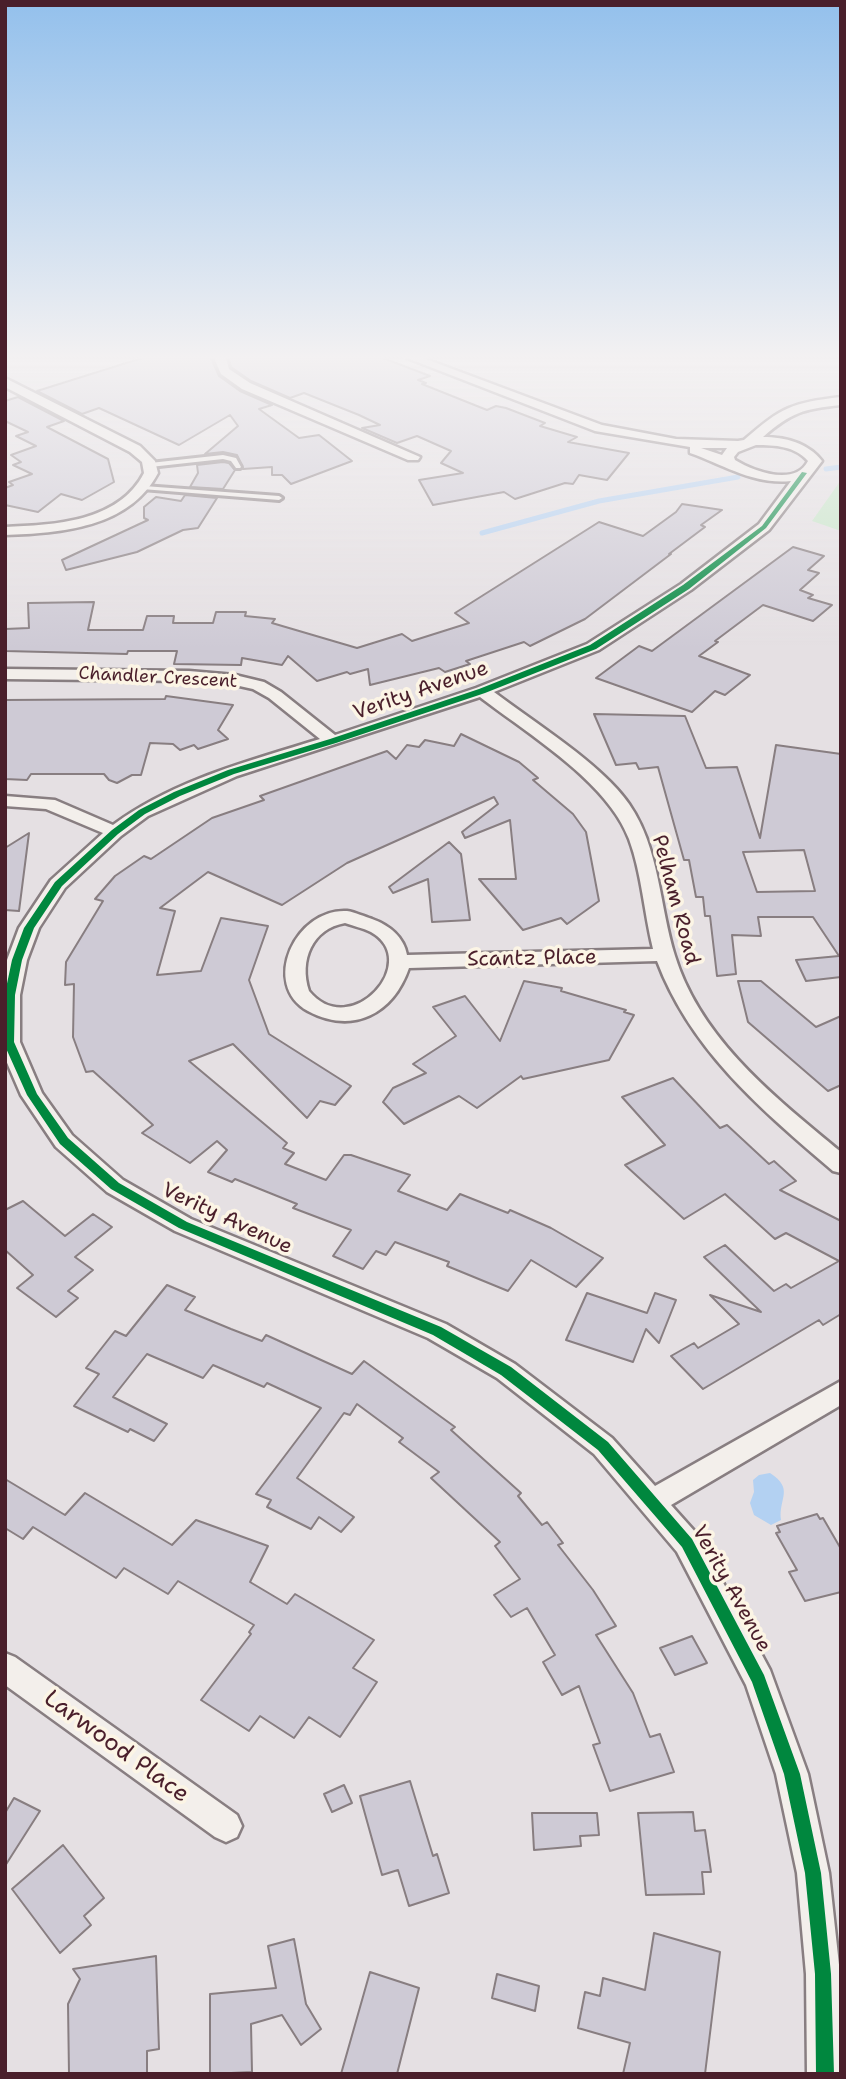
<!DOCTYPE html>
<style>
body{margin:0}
#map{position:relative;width:846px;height:2079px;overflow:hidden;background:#e5e0e3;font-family:"Shantell Sans",sans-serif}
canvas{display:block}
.frame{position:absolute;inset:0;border:7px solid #4a1f2b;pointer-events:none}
</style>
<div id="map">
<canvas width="846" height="2079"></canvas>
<div class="frame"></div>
</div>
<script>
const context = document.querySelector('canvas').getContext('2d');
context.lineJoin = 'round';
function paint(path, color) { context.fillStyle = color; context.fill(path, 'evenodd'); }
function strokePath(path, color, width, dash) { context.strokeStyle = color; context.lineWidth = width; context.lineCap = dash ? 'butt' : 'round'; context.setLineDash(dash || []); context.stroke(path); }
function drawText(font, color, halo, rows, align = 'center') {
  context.font = font + ' "Shantell Sans",sans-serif'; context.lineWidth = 7; context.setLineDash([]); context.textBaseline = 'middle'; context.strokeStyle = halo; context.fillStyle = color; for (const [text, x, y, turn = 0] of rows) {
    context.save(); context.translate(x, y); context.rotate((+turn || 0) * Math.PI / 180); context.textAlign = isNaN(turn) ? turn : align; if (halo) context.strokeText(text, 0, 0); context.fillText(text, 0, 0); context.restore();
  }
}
paint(new Path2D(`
 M841,480V531L812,521Z`), '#c7e6c8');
paint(new Path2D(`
 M770,1473C795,1489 778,1499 781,1520L771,1525L754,1515L750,1503L754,1492L753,1480L759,1475Z`), '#b3d1f2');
strokePath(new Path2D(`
 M826,469L841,467
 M482,533L599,501L738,477`), '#b3d1f2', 5);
const building = new Path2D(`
 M142,358H211L219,376L240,391L272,405L259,409L299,438L319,435L352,461L291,484L282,475H272V467L243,469L237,455L223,452L205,454L238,426L230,415L179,445L99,408L82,414L37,391Z
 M229,358H383L430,376L418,380L426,383L422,384L487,410L496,406L506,408L545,423L540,426L577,437L568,442L629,453L607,480L579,475L573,484L565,483L515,499L504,492L433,505L419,480L463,473L441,463L451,451L417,436L397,443L362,428L380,425L359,415L304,393L290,398L251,381L231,367Z
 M18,397L64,421L47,427L108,459L114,482L82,500L61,494L38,512L5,505V488L13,485L9,482L32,474L13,465L21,462L11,455L36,446L16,436L28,432L5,421V401Z
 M223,462L229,463L235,470L223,489L190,487L198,473L197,465Z
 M185,495L217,498L198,528L183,530L137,552L66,570L62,560L148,520L144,518V507L156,497L181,501Z
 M682,504L722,510L701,525L705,527L669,554H671L585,619L530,646L524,642L466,661L470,664L445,672L439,668L370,685L368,669L350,674L347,672L317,681L288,656L282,665L242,658L241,665L174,664L177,651H128L127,654L5,651V629L29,628L28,603L94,602L88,630H143L147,616H174L173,623H213L216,612H246L245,616L275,619L272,623L357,648L402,634L412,641L469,623L455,613L599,522L643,536L676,512Z
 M793,547L824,556L808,570L819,573L800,590L813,595L808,598L832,605L813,621L763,605L715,641L718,642L699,656L750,675L725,695L715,691L692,712L596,678L639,646L652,651Z
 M166,696L233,705L218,730L228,739L198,749L194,745L180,750L173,744L150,743L141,775H132L117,783L109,780L104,774H31L27,780L5,779V700L165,699Z
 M594,714L685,716L706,768L737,767L760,838L776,745L841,754V977L806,981L796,960L839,956L813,917H758L761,936L732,935L736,974L717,976L710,916H705L703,897H696L689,860H684L658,767L639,769L636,763L616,765ZM804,850L815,891L757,892L743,852Z
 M461,734L519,762L538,778L533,780L573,814L586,832L599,901L567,924L561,918L523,930L479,879H516L510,820L465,838L462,832L498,804L494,797L347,863L282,905L208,872L160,908L175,911L157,975L201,971L221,918L268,926L249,980L269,1034L351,1086L335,1105L320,1101L307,1118L233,1044L189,1061L287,1143L283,1148L294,1153L285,1164L326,1180L344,1155H351L410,1175L398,1191L447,1210L460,1194L508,1213L510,1210L551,1228L603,1258L576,1287L531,1260L508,1291L447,1266L449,1262L395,1242L386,1255L376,1251L363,1269L333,1256L351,1230L293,1208L297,1204L235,1179L232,1182L208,1172L227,1150L217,1141L190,1163L142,1133L153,1125L93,1071L86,1072L73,1037L74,984L65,985L66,962L103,901L95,899L115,876L144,856L151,859L212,818L264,800L260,796L387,751L396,759L407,745L419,747L425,740L454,746Z
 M29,833L19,911L5,910V848Z
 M449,842L461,854L470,920L432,922L428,879L393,893L389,887Z
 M524,981L562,988L561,991L626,1010L624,1012L634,1015L609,1060L523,1079L521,1076L477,1108L459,1096L404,1124L383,1102L393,1088L426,1073L413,1064L456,1036L433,1007L465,996L500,1041Z
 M738,981H761L816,1027L841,1016V1085L828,1091L748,1022Z
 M673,1078L720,1128L727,1125L769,1164L774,1161L796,1181L780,1190L841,1221V1314L823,1325L819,1320L703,1389L671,1356L694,1343L698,1348L739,1324L710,1295L761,1312L704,1257L725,1245L774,1291L786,1284L791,1288L839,1261L786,1233L775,1239L725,1194L684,1219L625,1165L665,1145L622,1097Z
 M23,1201L65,1236L93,1214L112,1227L75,1257L93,1270L68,1291L78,1298L56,1317L17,1288L33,1275L5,1250V1210Z
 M167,1285L195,1297L185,1310L231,1329L262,1341L266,1335L352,1374L364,1361L455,1427L451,1430L521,1493L518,1496L542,1525L547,1522L563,1543L558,1545L593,1590L616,1626L596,1635L633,1693L650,1737L660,1734L674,1772L610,1791L593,1745L600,1743L579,1686L562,1695L543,1662L555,1655L527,1608L511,1617L494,1595L520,1579L495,1546L500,1542L431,1478L439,1472L399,1442L403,1438L357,1404L350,1415L344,1413L297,1478L354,1517L341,1532L319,1517L311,1529L267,1507L271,1500L256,1494L321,1408L267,1383L264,1387L213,1365L203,1378L147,1354L113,1397L167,1424L154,1441L130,1429L128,1432L74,1406L99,1374L86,1368L115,1331L126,1336Z
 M587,1293L647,1313L655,1293L676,1300L659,1343L646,1329L633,1362L566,1340Z
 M5,1479L65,1515L85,1493L172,1545L196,1520L268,1546L250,1582L287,1604L295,1594L374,1640L353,1668L377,1682L340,1737L309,1717L294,1738L260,1716L249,1731L201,1700L251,1634L249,1632L254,1625L178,1581L168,1594L124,1568L116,1578L33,1527L23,1539L5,1528Z
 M817,1514L820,1519L823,1518L841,1549V1592L805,1601L789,1572L797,1570L776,1533L780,1532L777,1526Z
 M692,1636L707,1663L675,1675L660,1648Z
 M410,1781L433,1856L437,1854L449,1893L409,1906L398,1870L382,1875L360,1796Z
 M344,1785L352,1803L332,1812L324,1794Z
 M14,1798L40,1811L5,1866V1813Z
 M693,1812L695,1831L705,1830L711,1872H702L704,1894L646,1895L638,1813Z
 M532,1813H597L599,1835L580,1836L581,1846L534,1850Z
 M63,1845L104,1898L84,1916L91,1925L60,1953L12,1889Z
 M654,1933L720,1952L705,2074H623L630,2043L578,2028L585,1992L600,1996L603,1978L645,1990Z
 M294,1939L306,2004L321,2029L301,2045L282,2015L251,2024L252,2072L210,2074V1994L276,1988L268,1946Z
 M156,1956L159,2049L147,2051V2074H69L68,2004L80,1979L73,1969Z
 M370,1972L419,1988L397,2074H341Z
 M497,1974L539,1986L535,2011L492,1998Z`);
paint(building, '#cecad5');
strokePath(building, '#887e81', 2);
const service = new Path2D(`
 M223,455L236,458L241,467L240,468H236L231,461L223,459L150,467L147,465L150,463Z
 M144,486L279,496L282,498L279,500L142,489V487Z`);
const minor = new Path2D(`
 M214,358H226L229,369L250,383L420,457L418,460H408L242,389L221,374Z
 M407,358H423L602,425L676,439L738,441L744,440C782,407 791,403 841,397V405C803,409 792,412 763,437C785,437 808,443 822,461L769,530L691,590L599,650L494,692C532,721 603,765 629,804C660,849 659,905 675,956C701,1040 776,1098 841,1152V1173L833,1171C762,1110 691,1051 657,961L409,968C393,1014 353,1035 308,1011C260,984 296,908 347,911C355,912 365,917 372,919C389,925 404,937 407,955L653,949C644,913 642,874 629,839C608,782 528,734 480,697L237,776L148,816L121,836L65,888L39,928L27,960L20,995V1042L42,1093L72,1135L123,1180L191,1219L446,1324L515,1364L612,1438L655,1486L841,1381V1405L671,1505L697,1534L770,1670L808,1774L829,1873L840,1974L841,2074H807L806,1974L797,1873L776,1774L746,1685L677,1552L594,1454L497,1378L428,1338L175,1231L107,1192L56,1147L21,1095L5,1058L7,960L19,928L51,880L103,833L46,809L5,806V796L55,800L113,825C174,780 249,761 320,739L269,698L253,689L235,685L189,681L5,679V669L189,671L235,675L264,682L281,692L335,735L476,688L587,644L681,584L759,524L791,481C754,485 724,465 690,453V447L595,431ZM756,445C775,445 795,446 808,461C795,487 753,471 735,460L734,457L738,452ZM701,448H727L722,455ZM345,923C353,926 363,928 371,932C423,961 351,1042 309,991C299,960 312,929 345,923Z
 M5,378L140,446L155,461L158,473C129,528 61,533 5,535V527C54,525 119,522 144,473L142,462L130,452L5,387Z
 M5,1653L15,1657L237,1815L242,1826L237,1837L226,1842L215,1837L5,1685Z`);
strokePath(service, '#887e81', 6);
strokePath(minor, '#887e81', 5);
paint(service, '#f3efeb');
paint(minor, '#f3efeb');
paint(new Path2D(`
 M802,472L807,473L766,528L689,589L596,649L485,693L336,743L234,774L180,796L145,814L118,834L62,886L34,928L22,960L15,995L14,1042L37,1094L68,1138L119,1183L187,1222L441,1327L511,1367L608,1442L692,1539L764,1675L800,1774L821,1873L831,1974L834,2074H816L815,1974L805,1873L784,1774L752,1682L682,1547L598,1450L501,1375L433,1335L179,1228L111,1189L60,1144L27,1095L5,1046V993L12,960L24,928L55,882L112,830L139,810L174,792L228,770L330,739L479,689L590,645L683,585L762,526Z`), '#00873e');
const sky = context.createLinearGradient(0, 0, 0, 649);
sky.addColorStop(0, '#93c0ec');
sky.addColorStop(0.55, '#f3f1f2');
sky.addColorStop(1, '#f3f1f200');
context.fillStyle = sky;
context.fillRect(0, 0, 846, 649);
drawText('18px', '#4a1f2b', '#fcf5e5', [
 ["Chandler Crescent",158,678,3]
]);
drawText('21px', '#4a1f2b', '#fcf5e5', [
 ["Verity Avenue",421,691,-19],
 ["Pelham Road",675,900,75],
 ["Scantz Place",532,959,-1],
 ["Verity Avenue",227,1219,25],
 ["Verity Avenue",731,1589,61]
]);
drawText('24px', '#4a1f2b', '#fcf5e5', [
 ["Larwood Place",116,1747,36]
]);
</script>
